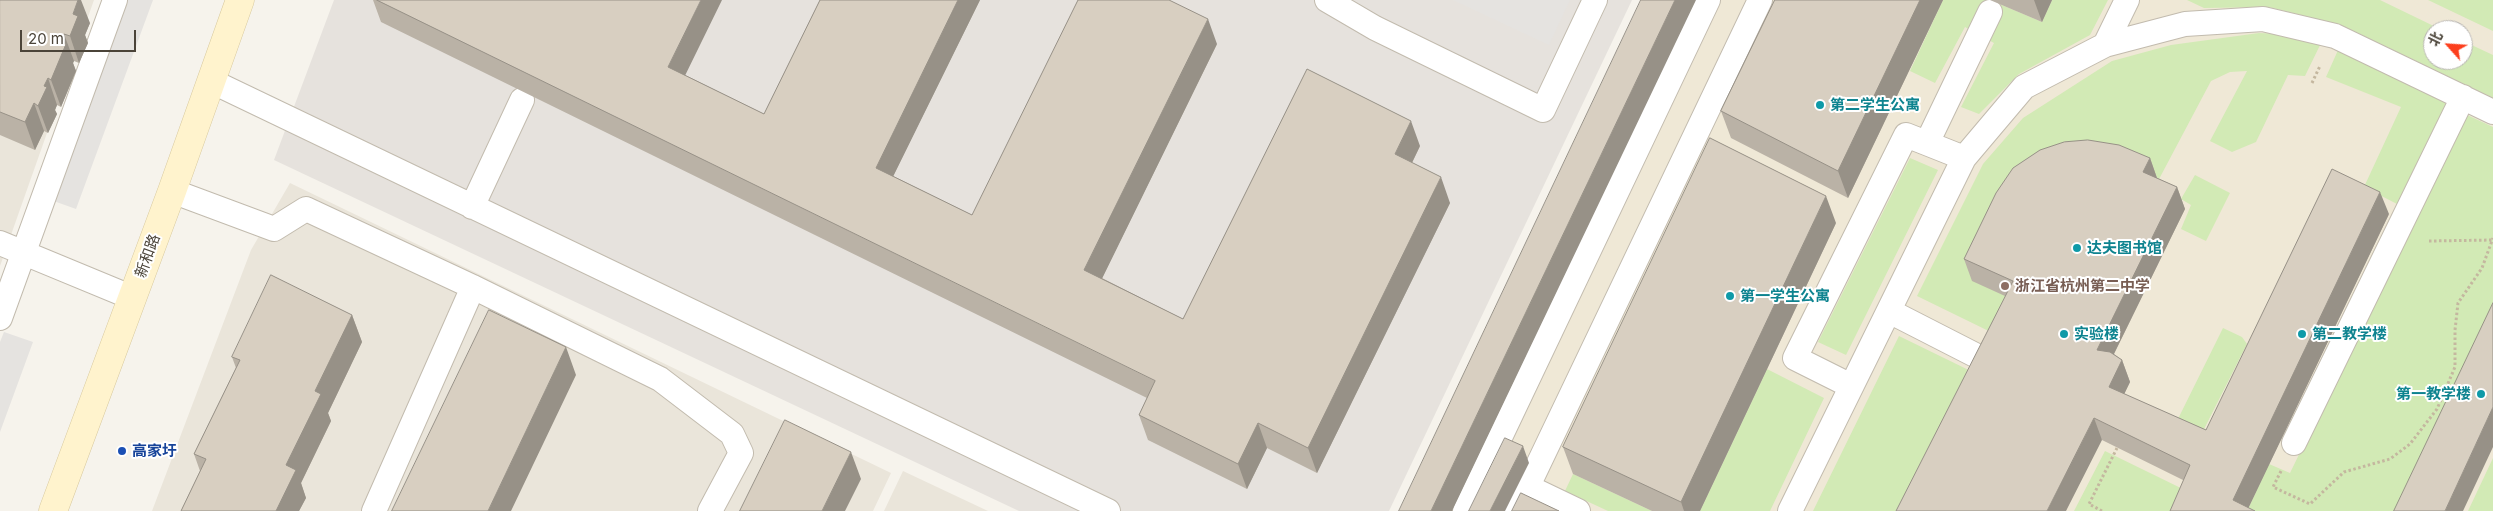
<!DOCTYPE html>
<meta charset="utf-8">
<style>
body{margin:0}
#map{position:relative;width:2493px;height:511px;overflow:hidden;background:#f6f3ec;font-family:Inter,"Noto Sans SC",sans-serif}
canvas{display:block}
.north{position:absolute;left:2423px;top:20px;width:50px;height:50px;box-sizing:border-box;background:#fff;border:1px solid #b7b4b0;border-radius:50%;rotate:296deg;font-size:14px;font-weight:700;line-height:20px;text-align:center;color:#4b4439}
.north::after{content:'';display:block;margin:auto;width:18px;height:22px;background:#fc3f1d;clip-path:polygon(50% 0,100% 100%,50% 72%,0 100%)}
.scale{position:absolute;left:20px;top:30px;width:116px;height:22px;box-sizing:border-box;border:2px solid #4b4439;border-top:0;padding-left:6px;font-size:15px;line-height:18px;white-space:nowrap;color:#4b4439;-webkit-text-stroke:4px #fff;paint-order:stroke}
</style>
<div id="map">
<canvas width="2493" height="511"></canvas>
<div class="north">北</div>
<div class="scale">20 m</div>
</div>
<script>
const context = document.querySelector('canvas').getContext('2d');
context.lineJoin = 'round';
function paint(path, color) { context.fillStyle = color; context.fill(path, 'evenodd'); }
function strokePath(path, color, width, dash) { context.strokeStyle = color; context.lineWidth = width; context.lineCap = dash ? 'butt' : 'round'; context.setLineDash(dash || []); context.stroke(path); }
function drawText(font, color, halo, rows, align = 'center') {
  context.font = font + ' Inter,"Noto Sans SC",sans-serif'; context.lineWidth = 4; context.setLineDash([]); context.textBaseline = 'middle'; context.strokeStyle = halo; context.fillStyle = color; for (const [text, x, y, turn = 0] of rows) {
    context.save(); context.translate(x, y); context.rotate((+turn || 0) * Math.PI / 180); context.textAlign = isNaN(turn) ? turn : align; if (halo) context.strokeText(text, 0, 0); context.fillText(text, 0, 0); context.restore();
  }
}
paint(new Path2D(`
 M0,0H94L0,266Z
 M290,183L891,473L873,511H152L251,250Z
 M903,471L988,511H884Z`), '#eae5da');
paint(new Path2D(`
 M334,0H1632L1389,511H1019L274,160Z`), '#e6e2dd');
paint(new Path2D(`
 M1648,0H2493V511H1412ZM2433,30H2463V60H2433Z`), '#efe8d6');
paint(new Path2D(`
 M1943,0H1990L2042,22L2052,0H2108L2090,35L2019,74L1979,114L1961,107L1994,43L1965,27L1935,83L1910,71Z
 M2187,0H2380L2442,30H2433V60H2463V41L2493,55V98L2341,25L2269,7L2204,8Z
 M2428,0H2493V31Z
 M2259,33L2283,34L2322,41L2305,76L2288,75L2256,142L2232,152L2210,141L2247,71L2230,72L2211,81L2158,181L2021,303L2003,338L1917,296L1983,164L2023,118L2112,61L2171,45Z
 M2339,48L2447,101L2397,204L2364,187L2401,107L2326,77Z
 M2465,114L2493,127V342L2413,511H2247L2269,464L2290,473Z
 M1910,158L1938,170L1846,355L1818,342Z
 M2195,175L2230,193L2206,241L2181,229L2191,205L2181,199Z
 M2223,328L2242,337L2247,344L2199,439L2174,427Z
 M1899,336L1983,377L1915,511H1813Z
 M1767,369L1824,398L1770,511H1700Z
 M2105,451L2189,492L2180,511H2074Z
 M2493,458V511H2468Z
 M1573,474L1652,511H1608L1565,491Z`), '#d2eab5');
paint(new Path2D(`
 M122,0H153L76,209L48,199Z
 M1453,0H1570L1549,45Z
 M4,332L33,342L0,432V342Z`), '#e5e3e0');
const lane = new Path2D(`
 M1327,0L1375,28L1543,110L1595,0
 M2105,45L2127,0
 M211,81L1108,511
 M1927,143L1990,12
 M172,191L274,229L306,209L473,287L660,379L732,434L741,453L710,511
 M472,207L522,100
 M0,243L133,298
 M1889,311L1975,355
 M0,318L115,0
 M1851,386L1795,358L1906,135L1964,158
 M2294,443L2463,97
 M1528,487L1578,511
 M374,511L473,287
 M1465,511L1708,0
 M1516,511L1760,0
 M1790,511L1964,158L2024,87L2105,45L2185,24L2263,19L2335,36L2493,112`);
const secondary = new Path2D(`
 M53,511L172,191L240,0`);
strokePath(lane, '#c2bbae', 26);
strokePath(secondary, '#d6c79b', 29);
strokePath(new Path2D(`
 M2312,83L2320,66
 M2429,241L2493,240
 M2281,471L2273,487L2310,504L2344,472L2390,459L2410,444L2437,409L2455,367V330L2458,303L2482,268L2493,238
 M2102,511L2089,504L2117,448`), '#c4b79f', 3, [2.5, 2.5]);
strokePath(lane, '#fff', 24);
strokePath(secondary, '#fff3cd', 28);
paint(new Path2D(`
 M0,0L90,23L85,35L88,43L79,63L74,61L73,63L76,71L61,107L57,105L55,110L57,114L48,133L44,131L35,150L0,135Z
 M373,0H377L685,75L764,114L820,0H980L893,176L972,215L1217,44L1102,278L1183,319L1420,146L1412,163L1450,203L1317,473L1267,448L1247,489L1148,440L1139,415L1147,398L381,22Z
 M1775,0H1943L1848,198L1731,138L1721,111Z
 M1990,0H2052L2042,22Z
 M2150,158L2157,178L2177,187L2185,209L2114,354L2122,360L2130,382L2124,394L2206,430L2389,214L2248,508L2183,480L2102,440L2005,296L1972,281L1964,259Z
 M1836,223L1700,511H1652L1573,474L1563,447Z
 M352,315L362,342L328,413L331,421L301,483L306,498L299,511H181L200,471L194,454L236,368L232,357Z`), '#bab2a6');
paint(new Path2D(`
 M78,0H81L90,23L85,35L88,43L79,63L70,36L73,14Z
 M701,0H722L677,92L668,67Z
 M958,0H980L885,193L876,168Z
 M1675,0H1696L1452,511H1431Z
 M1920,0H1943L1848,198L1838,171Z
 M2034,0H2052L2042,22Z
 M1208,19L1217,44L1094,295L1084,270Z
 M64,34L74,61L73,63L76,71L61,107L51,80L61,42Z
 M48,78L57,105L55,110L57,114L48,133L38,106L44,86Z
 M34,103L44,131L35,150L25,122Z
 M1411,121L1420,146L1404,179L1395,154Z
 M2150,158L2158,181L2143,172Z
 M1441,177L1450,203L1317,473L1308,448Z
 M2177,187L2185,209L2105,372L2097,350Z
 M2380,192L2389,214L2247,511L2233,500Z
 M1826,196L1836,223L1700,511H1684L1681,502Z
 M352,315L362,342L328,413L331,421L301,483L306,498L299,511H276L286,465L315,391Z
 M566,347L576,375L511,511H488Z
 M2122,360L2130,382L2117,409L2109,387Z
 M2493,407V447L2463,511H2445Z
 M2094,418L2102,440L2066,511H2047Z
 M1258,423L1267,448L1247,489L1238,464Z
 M1523,446L1529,463L1505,511H1490Z
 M851,452L861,479L845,511H822Z`), '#979187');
const building = new Path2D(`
 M0,0H78L73,14L78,16L70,36L64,34L61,42L66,44L51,80L48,78L44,86L47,87L38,106L34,103L25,122L0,112Z
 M377,0H701L668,67L764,114L820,0H958L876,168L972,215L1078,0H1169L1208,19L1084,270L1183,319L1307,69L1411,121L1395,154L1441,177L1308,448L1258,423L1238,464L1139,415L1155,381Z
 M1641,0H1675L1431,511H1399Z
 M1775,0H1920L1838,171L1721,111Z
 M1710,138L1826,196L1681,502L1563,447Z
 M2088,140L2119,145L2150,158L2143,172L2177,187L2097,350L2110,352L2122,360L2109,387L2206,430L2332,169L2380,192L2233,500L2255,511H2170L2190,465L2094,418L2047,511H1896L2013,281L1964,259L1996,193L2013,168L2040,150L2064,142Z
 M271,275L352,315L315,391L321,394L286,465L296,470L276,511H181L206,459L194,454L240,360L232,357Z
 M2493,303V407L2445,511H2394Z
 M489,310L566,347L488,511H392Z
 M785,420L851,452L822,511H740Z
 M1505,438L1523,446L1490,511H1469Z
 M1521,493L1559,511H1512Z`);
paint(building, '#d8cfc1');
strokePath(building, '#979187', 1);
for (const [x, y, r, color] of [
 [1820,105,5,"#0f9aa8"],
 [2077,248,5,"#0f9aa8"],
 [2005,286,5,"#8d6e63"],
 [1730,296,5,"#0f9aa8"],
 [2064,334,5,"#0f9aa8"],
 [2302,334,5,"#0f9aa8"],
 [2481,394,5,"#0f9aa8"],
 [122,451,5,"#1a4fb4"]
]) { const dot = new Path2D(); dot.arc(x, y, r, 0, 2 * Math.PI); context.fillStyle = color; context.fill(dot); strokePath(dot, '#fff', 2); }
drawText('bold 15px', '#0d838f', '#fff', [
 ["第二学生公寓",1830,105],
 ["达夫图书馆",2087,248],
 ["第一学生公寓",1740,296],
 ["实验楼",2074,334],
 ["第二教学楼",2312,334],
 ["第一教学楼",2471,394,"right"]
], 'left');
drawText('15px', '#4b4439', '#fff', [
 ["新和路",148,256,-70]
]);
drawText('bold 15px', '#785e54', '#fff', [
 ["浙江省杭州第二中学",2015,286]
], 'left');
drawText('bold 15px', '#164399', '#fff', [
 ["高家圩",132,451]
], 'left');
</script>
